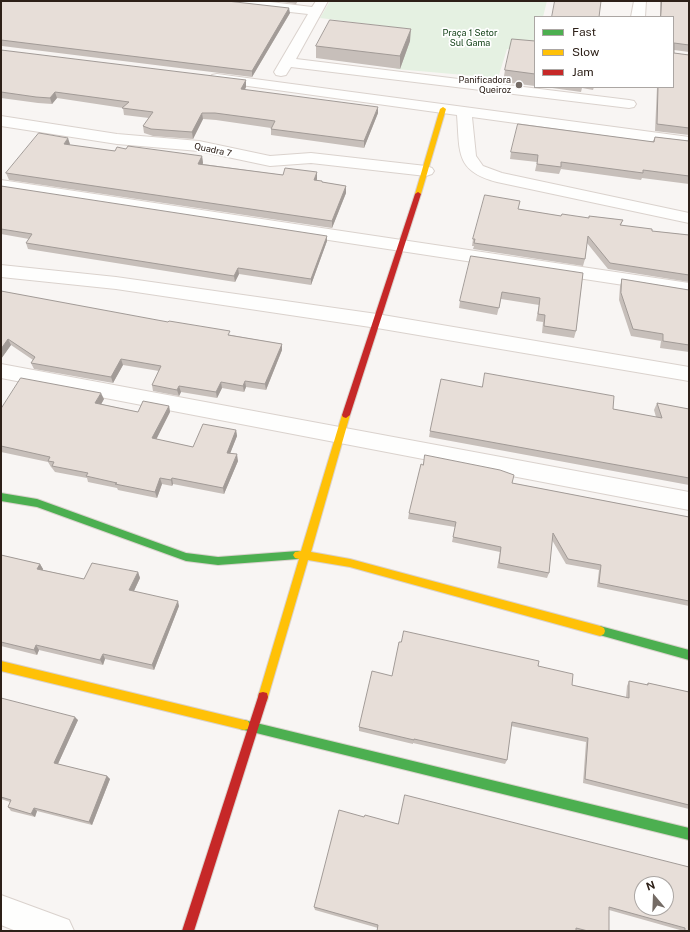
<!DOCTYPE html>
<meta charset="utf-8">
<style>
body{margin:0}
#map{position:relative;width:690px;height:932px;overflow:hidden;background:#f8f5f3;font-family:"Public Sans",sans-serif}
canvas{display:block}
.frame{position:absolute;inset:0;border:2px solid #2d2018;pointer-events:none}
.legend{position:absolute;left:534px;top:16px;width:140px;height:72px;box-sizing:border-box;background:#fff;border:1px solid #aba6a3;margin:0;padding:5px 7px;list-style:none;font-size:12px;color:#2d2018}
.legend li{display:flex;align-items:center;gap:8px;height:20px}
.legend b{width:20px;border:1px solid #aba6a3}
.north{position:absolute;left:634px;top:876px;width:40px;height:40px;box-sizing:border-box;background:#fff;border:1px solid #aba6a3;border-radius:50%;rotate:341deg;font-size:11px;font-weight:700;line-height:16px;text-align:center;color:#2d2018}
.north::after{content:'';display:block;margin:auto;width:14px;height:18px;background:#746b65;clip-path:polygon(50% 0,100% 100%,50% 72%,0 100%)}
</style>
<div id="map">
<canvas width="690" height="932"></canvas>
<div class="frame"></div>
<ul class="legend">
<li><b style="height:5px;background:#4caf50"></b>Fast</li>
<li><b style="height:5px;background:#ffc107"></b>Slow</li>
<li><b style="height:5px;background:#c62828"></b>Jam</li>
</ul>
<div class="north">N</div>
</div>
<script>
const context = document.querySelector('canvas').getContext('2d');
context.lineJoin = 'round';
function paint(path, color) { context.fillStyle = color; context.fill(path, 'evenodd'); }
function strokePath(path, color, width, dash) { context.strokeStyle = color; context.lineWidth = width; context.lineCap = dash ? 'butt' : 'round'; context.setLineDash(dash || []); context.stroke(path); }
function drawText(font, color, halo, rows, align = 'center') {
  context.font = font + ' "Public Sans",sans-serif'; context.lineWidth = 3.5; context.setLineDash([]); context.textBaseline = 'middle'; context.strokeStyle = halo; context.fillStyle = color; for (const [text, x, y, turn = 0] of rows) {
    context.save(); context.translate(x, y); context.rotate((+turn || 0) * Math.PI / 180); context.textAlign = isNaN(turn) ? turn : align; if (halo) context.strokeText(text, 0, 0); context.fillText(text, 0, 0); context.restore();
  }
}
paint(new Path2D(`
 M330,1H547L543,17H535V49H507L498,78L396,69L409,29L320,18Z`), '#e5f1e2');
const street = new Path2D(`
 M222,1H262L312,7L316,1H328L296,59L629,100L634,101L636,104L634,107L629,108L291,67L286,75L281,76L276,75L274,72L308,14L228,5L223,4Z
 M634,1H646L645,17H631Z
 M217,74L689,137V147L472,117L476,156L483,166L502,173L689,213V223L497,182C455,171 460,152 457,115L212,81L210,78L212,75Z
 M1,116L117,134L199,141L270,156L311,153L426,166L432,168L434,171L432,174L426,176L311,163L270,166L199,151L117,144L1,126Z
 M1,180L689,283V295L1,190Z
 M1,265L116,277L377,314L689,367V381L377,328L116,289L1,277Z
 M1,364L689,492V510L1,378Z
 M1,895L69,920L74,931H16L1,925Z`);
const fast = new Path2D(`
 M1,493L37,499L186,553L218,557L298,551L301,552L303,555L301,558L298,559L218,565L186,561L37,507L1,501Z
 M600,626L689,650V660L596,634L595,631L596,628Z
 M244,720L689,828V840L244,730L240,729L238,725L240,721Z`);
const slow = new Path2D(`
 M443,107L446,109L421,194L418,196L416,195L415,194L440,109Z
 M346,412L350,415L311,552L350,559L600,626L604,628L605,631L604,634L600,636L350,567L308,560L268,697L267,701L263,702L259,701L258,697L299,559L295,558L293,555L295,552L301,551L342,415Z
 M1,661L244,720L248,721L250,725L248,729L244,730L1,671Z`);
const jam = new Path2D(`
 M418,192L421,194L350,415L346,418L343,417L342,415L415,194Z
 M263,692L267,693L268,697L194,931H182L258,697L259,693Z`);
strokePath(street, '#dad2cd', 2);
strokePath(fast, '#dad2cd', 2);
strokePath(slow, '#dad2cd', 2);
strokePath(jam, '#dad2cd', 2);
paint(street, '#fefefd');
paint(fast, '#4caf50');
paint(slow, '#ffc107');
paint(jam, '#c62828');
paint(new Path2D(`
 M1,1L290,13L252,77L2,46L1,43Z
 M275,1H298L296,4Z
 M660,1H689V52L674,50V53L689,55V135L655,131L657,87H673V17H660Z
 M410,41L400,69L316,58V46Z
 M535,41V86L503,82L505,70Z
 M1,50L246,87L245,90L378,113L364,148L271,135V128L216,120L203,119L193,139L153,136L144,133L143,126L149,118L124,115L123,108L57,98L52,104L38,103L1,98Z
 M545,87H594L593,90L582,88L581,92Z
 M655,137L689,141V184L642,178L641,180L561,169L559,174L535,171L537,162L510,159L511,152L653,141Z
 M70,144V145L115,151L202,156L203,163V164L283,175L317,179V180L322,182L346,186V193L332,228L9,180L6,173Z
 M1,186L327,241L311,285L239,274L235,282L28,249L26,243L29,239L1,234Z
 M518,209L561,216L589,218V216L623,220L621,225L652,231L689,235V282L608,269L587,243L585,259L583,266L473,249L474,246H472L473,239Z
 M583,273L576,331L574,338L542,333L543,322L536,321L539,305L501,299L497,315L459,308L460,301Z
 M622,279L689,290V352L660,348L661,341L631,336L619,300L620,286Z
 M1,291L231,335L282,344V350L266,390L246,387L244,392L222,388L217,398L181,392L179,396L153,391L152,385L159,371L123,365L113,383L34,369L31,363L33,360L11,345L1,359Z
 M104,399L101,404L138,412L169,406L170,412L156,439L193,447L236,430L237,436L230,453L238,461L224,494L173,484L172,486L162,484L157,498L118,490L117,488L88,482L87,478L55,472L52,468L51,467L48,462L1,452V409Z
 M657,403L689,409V485L429,437L430,431L613,409L656,417L654,410Z
 M512,483L689,517V606L597,587L599,570L566,564L552,540L549,573L547,578L497,568L500,552L452,542L455,527L408,519L409,513Z
 M1,555L40,564L43,569V570L84,579L138,572L140,578L134,591L179,606L154,670L105,659L103,665L39,650L37,655L1,646Z
 M538,666L572,685L626,697L627,686L629,681L646,685L648,683L689,692V809L583,783L586,742L511,726L507,760L505,764L413,743V744L359,731V727L392,676Z
 M1,698L78,720L58,764L107,776L110,779L92,825L37,811L35,817L11,811L8,807L10,802L1,799Z
 M364,817L398,824L689,867V931H680V930L609,910V931H377L378,928L315,910L314,907Z`), '#c7bfba');
paint(new Path2D(`
 M289,8L290,13L252,77V71Z
 M411,29L410,41L400,69V56Z
 M246,80V87L241,96V89Z
 M55,92L57,98L52,104L50,98Z
 M378,107V113L364,148V141Z
 M202,113L203,119L193,139L192,132Z
 M68,138L70,144L66,151L64,144Z
 M202,156L203,163L199,170L198,164Z
 M317,172V179L315,186L314,180Z
 M346,186V193L332,228V221Z
 M327,236V241L311,285V279Z
 M238,268L239,274L235,282L234,276Z
 M8,339L11,345L1,359V349Z
 M282,344V350L266,390L265,384Z
 M121,359L123,365L113,383L111,377Z
 M245,381L246,387L244,392L243,386Z
 M221,382L222,388L217,398L216,392Z
 M179,386L181,392L179,396L177,390Z
 M101,393L104,399L98,410L95,403Z
 M169,406L170,412L154,444L152,438Z
 M236,430L237,436L228,459L227,453Z
 M237,454L238,461L224,494L223,488Z
 M160,478L162,484L157,498L155,492Z
 M172,478L173,484L172,486L171,480Z
 M40,564L43,569L40,575L37,569Z
 M138,572L140,578L132,595L129,590Z
 M178,601L179,606L154,670L152,665Z
 M36,645L39,650L37,655L34,650Z
 M103,654L105,659L103,665L100,660Z
 M75,717L78,720L57,766L54,763Z
 M107,776L110,779L92,825L89,822Z
 M34,808L37,811L35,817L31,814Z`), '#a29b97');
const building = new Path2D(`
 M1,1H227L289,8L252,71L1,40V39L2,38H1Z
 M555,1H601L599,17H552Z
 M662,1H689V45L674,43V53L689,55V128L657,124L658,87H673V17H661Z
 M330,20L411,29L400,56L316,46Z
 M512,39L535,41V74L505,70Z
 M1,50L246,80L241,89L378,107L364,141L271,129L275,121L215,113H202L192,132L151,129L143,126L153,112L122,108L129,102L55,92L50,98L36,97L1,92Z
 M518,124L654,142L655,137L689,141V176L643,170V173L561,162V167L537,164L538,155L511,152Z
 M39,133L68,138L64,144L115,151L117,147L126,149L128,146L202,156L198,164L283,175L285,168L317,172L314,180L322,181V182L346,186L332,221L6,173Z
 M1,186L327,236L311,279L238,268L234,276L26,243L32,234L1,229Z
 M485,195L520,201L518,209L561,216L562,214L589,218V216L623,220L620,225L652,229V231L689,235V275L610,263L588,236L585,259L474,243L475,239H473Z
 M471,256L583,273L576,331L544,326L545,315L538,314L540,298L502,292L499,308L460,301Z
 M622,279L689,290V345L663,341V334L633,329L621,293Z
 M1,291L168,322L169,321L230,331L228,335L282,344L265,384L245,381L243,386L221,382L216,392L179,386L177,390L152,385L161,366L121,359L111,377L31,363L35,357L8,339L1,349Z
 M485,373L614,396L613,409L662,418L657,403L689,409V478L430,431L441,379L482,387Z
 M21,378L101,393L95,403L138,412L143,401L169,406L152,438L193,447L203,424L236,430L227,453L237,454L223,488L172,478L171,480L160,478L155,492L115,484L117,483L86,476L88,473L52,466L54,462L48,461L50,457L1,446V409Z
 M425,455L500,470L514,475L512,483L689,517V601L599,583L601,565L568,559L553,533L549,573L499,563L501,547L453,537L456,522L409,513L421,464L423,465Z
 M1,555L40,564L37,569L84,579L92,563L138,572L129,590L178,601L152,665L103,654L100,660L36,645L34,650L1,642Z
 M404,631L539,661L538,666L573,674L572,685L629,698V681L648,685V683L689,692V805L585,779L588,738L512,722L507,760L414,739V740L359,727L372,671L392,676L399,642H401Z
 M1,698L75,717L54,763L107,776L89,822L34,808L31,814L8,807L11,800L1,797Z
 M405,795L689,867V931H685V928L609,907V931H588L576,928V931H377L378,925L314,907L339,810L364,817L365,815L398,824ZM642,884H666V908H642Z`);
paint(building, '#e7ded8');
strokePath(building, '#a29b97', 1);
for (const [x, y, r, color] of [
 [519,85,4,"#746b65"]
]) { const dot = new Path2D(); dot.arc(x, y, r, 0, 2 * Math.PI); context.fillStyle = color; context.fill(dot); strokePath(dot, '#fff', 1.5); }
drawText('9px', '#154319', '#fff', [
 ["Praça 1 Setor",470,33],
 ["Sul Gama",470,43]
]);
drawText('9px', '#2d2018', '#fff', [
 ["Panificadora",511,80],
 ["Queiroz",511,90]
], 'right');
drawText('9px', '#2d2018', '#fff', [
 ["Quadra 7",213,150,12]
]);
</script>
